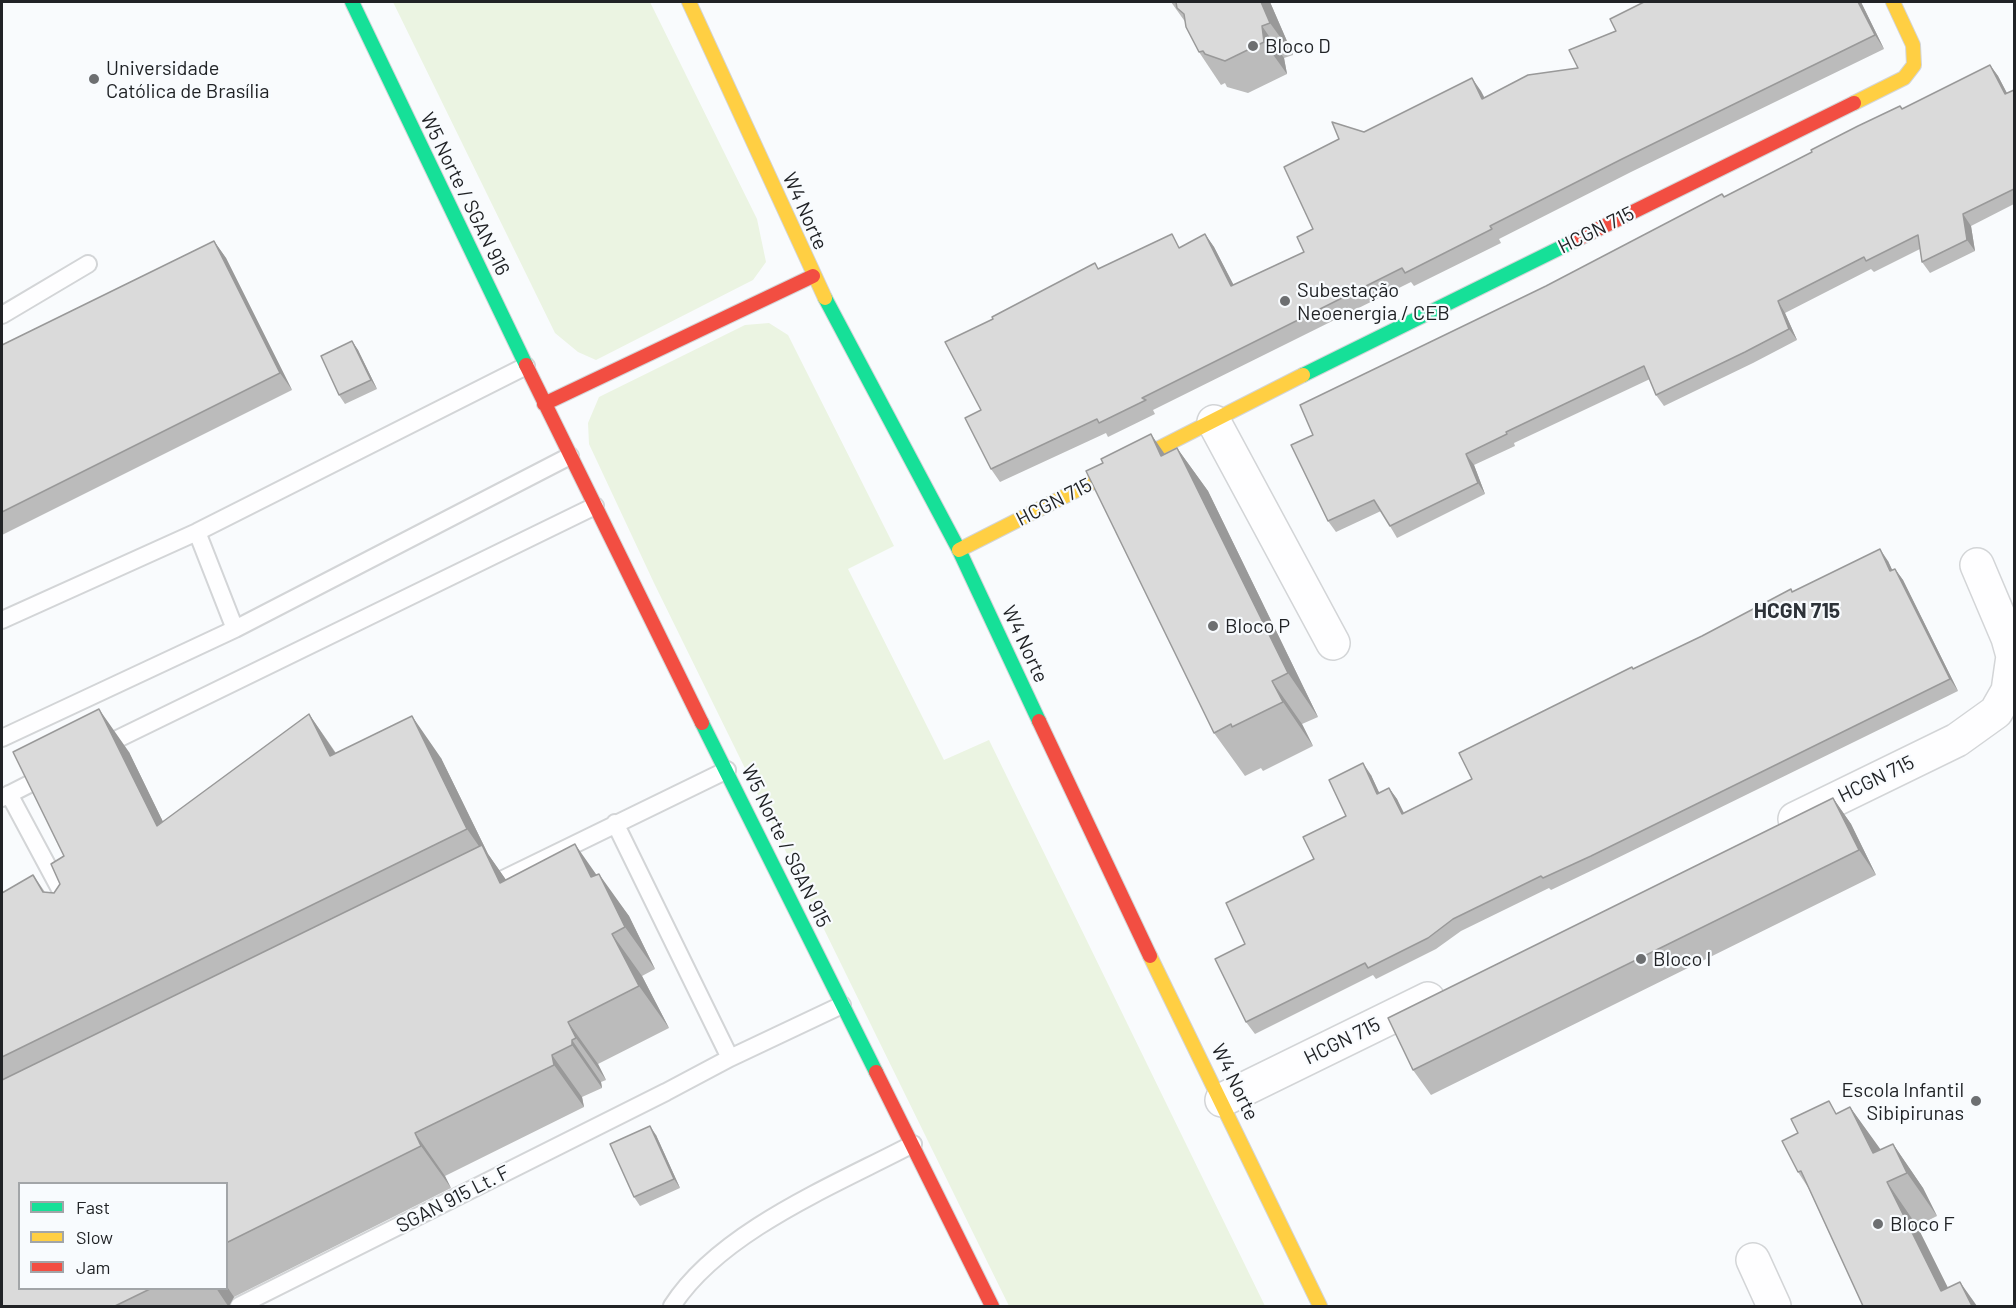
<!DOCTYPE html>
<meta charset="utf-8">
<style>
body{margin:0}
#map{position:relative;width:2016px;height:1308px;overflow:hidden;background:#f9fbfd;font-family:Barlow,sans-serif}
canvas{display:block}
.frame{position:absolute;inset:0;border:3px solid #212326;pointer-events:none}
.legend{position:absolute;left:18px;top:1182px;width:210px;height:108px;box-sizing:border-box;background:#f8fbfe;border:2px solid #a2a5a8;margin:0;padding:8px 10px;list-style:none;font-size:18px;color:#212326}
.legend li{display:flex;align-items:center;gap:12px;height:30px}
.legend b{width:30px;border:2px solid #a2a5a8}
</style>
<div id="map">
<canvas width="2016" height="1308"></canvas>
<div class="frame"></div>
<ul class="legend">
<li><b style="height:8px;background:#16e098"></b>Fast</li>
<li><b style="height:8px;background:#ffcf43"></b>Slow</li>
<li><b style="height:8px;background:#f24e42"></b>Jam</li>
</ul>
</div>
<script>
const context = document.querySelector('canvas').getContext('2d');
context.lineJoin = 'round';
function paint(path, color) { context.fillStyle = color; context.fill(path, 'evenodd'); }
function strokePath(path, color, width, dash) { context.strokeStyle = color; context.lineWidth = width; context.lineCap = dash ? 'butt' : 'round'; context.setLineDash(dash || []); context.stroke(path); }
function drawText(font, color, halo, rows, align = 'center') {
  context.font = font + ' Barlow,sans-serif'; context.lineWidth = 4.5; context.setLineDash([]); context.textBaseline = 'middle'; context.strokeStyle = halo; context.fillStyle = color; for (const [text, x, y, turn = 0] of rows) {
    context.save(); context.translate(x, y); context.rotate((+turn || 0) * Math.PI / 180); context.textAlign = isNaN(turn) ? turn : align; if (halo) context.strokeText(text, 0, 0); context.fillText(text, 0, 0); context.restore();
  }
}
paint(new Path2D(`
 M393,2H650L757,219L766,262L753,280L596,360L578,352L555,333Z
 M769,323L788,335L894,546L848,569L944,760L989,740L1265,1306H1009L654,583L589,444L588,423L599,397L745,325Z`), '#ebf4e2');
const lane = new Path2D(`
 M2,315L88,264
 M197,532L235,629
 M2,620L197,532L526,366
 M2,738L235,629L570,456
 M99,748L595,506
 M9,794L68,904
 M2,798L49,774
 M615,823L730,1058
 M485,888L727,770
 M239,1306L666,1092L730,1058L842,1005
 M672,1306C720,1231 835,1185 913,1144`);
const street = new Path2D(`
 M1214,422L1333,643
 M1795,819L1957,740L1996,712L2008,691L2013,656L2008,638L1977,565
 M1222,1100L1428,999
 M1753,1260L1774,1306`);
const fast = new Path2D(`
 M352,2L526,365
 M825,298L959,550L1039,721
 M1303,375L1574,241
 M702,723L876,1072`);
const slow = new Path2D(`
 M689,2L825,298
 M1854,103L1904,78L1914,65L1913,45L1893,2
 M959,550L1303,375
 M1150,956L1320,1306`);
const jam = new Path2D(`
 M1574,241L1854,103
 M526,365L702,723
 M544,404L813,276
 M1039,721L1150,956
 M876,1072L992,1306`);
strokePath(lane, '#d3d5d7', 20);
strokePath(street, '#d3d5d7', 36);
strokePath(fast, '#d3d5d7', 16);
strokePath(slow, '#d3d5d7', 16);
strokePath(jam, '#d3d5d7', 16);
strokePath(lane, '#fefeff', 16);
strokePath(street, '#fefeff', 33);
strokePath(fast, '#16e098', 14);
strokePath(slow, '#ffcf43', 14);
strokePath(jam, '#f24e42', 14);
paint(new Path2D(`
 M1171,2H1270L1293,55L1284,58L1287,74L1248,93L1227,87L1225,83L1221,85L1199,52L1186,23Z
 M1861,2L1884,49L1631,172L1499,239L1501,243L1414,286L1411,282L1153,410L1155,414L1108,437L1106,433L1000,482L991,469L981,410L1099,268L1181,247L1205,234L1214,247L1233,285L1304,252L1313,229L1364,132L1472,78L1484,98L1578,68Z
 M1990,65L1998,76L2007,93L2014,90V204L1971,226L1975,251L1930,273L1922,262L1920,249L1874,272L1871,269L1785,313L1797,340L1753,363L1664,406L1656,395L1650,379L1514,443L1515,446L1474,465L1485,494L1397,538L1381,511L1336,532L1328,521L1313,435L1546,286Z
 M214,241L226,258L292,390L2,535V345Z
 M352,341L358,350L377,389L345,404L339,395Z
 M1177,448L1208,491L1318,717L1302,724L1313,746L1263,771L1261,768L1245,776L1214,733L1103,463L1165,454Z
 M1888,561L1892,570L1895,569L1903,580L1958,691L1599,867L1551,890L1549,888L1461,931L1436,949L1376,979L1373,975L1255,1034L1246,1022L1245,944L1314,859L1346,816L1371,775L1379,793L1389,788L1397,799L1403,813L1472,779L1634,669L1792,592Z
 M309,714L336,753L441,758L488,854L506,880L597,875L629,916L655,969L642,976L669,1028L598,1064L606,1080L601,1082L602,1088L582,1097L584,1107L445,1176L451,1188L234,1297L229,1306H2V893L33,875L45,892L54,893L60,884L64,856L129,752L163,822ZM226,1184V1288H20Z
 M1833,798L1851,824L1876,875L1431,1095L1413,1070Z
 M1850,1107L1880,1150L1893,1144L1923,1188L1937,1216L1917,1226L1948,1288L1977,1306H1863L1809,1189L1798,1172V1133Z
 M656,1135L680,1188L640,1206L634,1197Z`), '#bbb');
paint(new Path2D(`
 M1261,2H1270L1293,55L1270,23Z
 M1858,2H1861L1884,49L1875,35Z
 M1262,26L1284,58L1287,74L1264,42Z
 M1990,65L1998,76L2013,105L2005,94Z
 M1472,78L1481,91L1492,112L1482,99Z
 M1963,214L1971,226L1975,251L1967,240Z
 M1205,234L1214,247L1241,299L1231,286Z
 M214,241L226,258L292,390L280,373Z
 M1778,301L1785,313L1797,340L1789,329Z
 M352,341L358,350L377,389L371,380Z
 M1151,434L1181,478L1161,456Z
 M1177,448L1208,491L1318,717L1288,673Z
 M1466,454L1474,465L1485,494L1478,483Z
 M1880,549L1888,561L1898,582L1890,571Z
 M1895,569L1903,580L1958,691L1950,679Z
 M1272,681L1302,724L1313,746L1283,702Z
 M99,709L129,752L186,869L157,826Z
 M309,714L338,757L330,756Z
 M412,716L441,758L488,854L511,887L500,883L490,862L467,829Z
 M1363,763L1371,775L1385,805L1377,794Z
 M1389,788L1397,799L1410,825L1402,814Z
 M1833,798L1851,824L1876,875L1859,850Z
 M575,844L605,887L591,877Z
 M599,874L629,916L655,969L625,927Z
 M612,934L642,976L669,1028L639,986Z
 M568,1022L598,1064L606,1080L576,1038Z
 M572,1040L601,1082L602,1088L572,1045Z
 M552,1055L582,1097L584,1107L554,1065Z
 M1850,1107L1881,1150L1873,1153Z
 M650,1126L656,1135L680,1188L674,1179Z
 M415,1133L445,1176L451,1188L421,1146Z
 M1893,1144L1923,1188L1937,1216L1907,1173Z
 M1887,1182L1917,1226L1957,1306L1941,1291Z
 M1960,1282L1977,1306H1972Z
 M226,1285L234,1297L229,1306H228L216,1288H226Z`), '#999');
const building = new Path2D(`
 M1176,2H1261L1270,23L1262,26L1264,42L1225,61L1205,54L1203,51L1199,52L1186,27L1184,14L1177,8Z
 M1644,2H1858L1875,35L1622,159L1490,226L1492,229L1405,273L1402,268L1142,398L1146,400L1099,423L1097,419L991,469L965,418L981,410L945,342L993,319L992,317L1095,263L1098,269L1172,234L1179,248L1205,234L1231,286L1304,252L1297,237L1313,229L1284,167L1339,139L1332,122L1364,132L1472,78L1482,99L1528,75L1578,68L1569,50L1616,31L1610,19Z
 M1990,65L2005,94L2014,90V189L1963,214L1967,240L1922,262L1918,235L1866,261L1864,257L1778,301L1789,329L1745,352L1656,395L1644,366L1506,432L1507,434L1466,454L1478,483L1390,526L1374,500L1328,521L1291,445L1313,435L1300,405L1546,286L1722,194L1724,197L1812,152L1811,150L1858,126L1900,106L1902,109Z
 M214,241L280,373L2,512V345Z
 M352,341L371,380L339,395L321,356Z
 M1151,434L1161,456L1177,448L1288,673L1272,681L1283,702L1232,727L1231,724L1214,733L1086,471L1103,463L1101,459Z
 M1880,549L1890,571L1895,569L1950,679L1591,856L1543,878L1541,876L1453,919L1428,938L1368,968L1365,963L1246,1022L1215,959L1245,944L1226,903L1314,859L1303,837L1346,816L1329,780L1363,763L1377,794L1389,788L1402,814L1472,779L1459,753L1632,667L1633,669L1702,636L1791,589L1792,592Z
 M99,709L157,826L309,714L330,756L412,716L467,829L2,1057V893L33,875L43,892L54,893L60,884L51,864L64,856L13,752Z
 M1833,798L1859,850L1413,1070L1388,1018Z
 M575,844L591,877L599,874L625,927L612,934L639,986L568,1022L576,1038L572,1040V1045L552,1055L554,1065L415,1133L421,1146L226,1243V1184H20V1288H152L115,1306H2V1080L482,845L500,883Z
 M1829,1101L1836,1114L1850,1107L1873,1153L1893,1144L1907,1173L1887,1182L1941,1291L1960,1282L1972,1306H1863L1801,1171L1798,1172L1782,1141L1798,1133L1791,1119Z
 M650,1126L674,1179L634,1197L610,1144Z`);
paint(building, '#dadada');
strokePath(building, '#999', 1.5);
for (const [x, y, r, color] of [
 [1253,46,6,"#6d6f71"],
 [94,79,6,"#6d6f71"],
 [1285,301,6,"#6d6f71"],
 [1213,626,6,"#6d6f71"],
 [1641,959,6,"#6d6f71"],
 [1976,1101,6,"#6d6f71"],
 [1878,1224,6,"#6d6f71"]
]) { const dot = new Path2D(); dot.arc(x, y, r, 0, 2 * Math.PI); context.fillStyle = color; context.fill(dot); strokePath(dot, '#f8fbfe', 2); }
drawText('20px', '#212326', '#f8fbfe', [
 ["Bloco D",1265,46],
 ["Universidade",106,68],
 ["Católica de Brasília",106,91],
 ["Subestação",1297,290],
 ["Neoenergia / CEB",1297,313],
 ["Bloco P",1225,626],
 ["Bloco I",1653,959],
 ["Escola Infantil",1964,1090,"right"],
 ["Sibipirunas",1964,1113,"right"],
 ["Bloco F",1890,1224]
], 'left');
drawText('20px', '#212326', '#f8fbfe', [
 ["W5 Norte / SGAN 916",465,194,64],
 ["W4 Norte",805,211,66],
 ["HCGN 715",1596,230,-26],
 ["HCGN 715",1054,502,-27],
 ["W4 Norte",1025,644,65],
 ["HCGN 715",1876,779,-26],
 ["W5 Norte / SGAN 915",786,846,64],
 ["HCGN 715",1342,1041,-26],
 ["W4 Norte",1235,1082,64],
 ["SGAN 915 Lt. F",453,1199,-27]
]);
drawText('bold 21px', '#2d3238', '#f8fbfe', [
 ["HCGN 715",1797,611]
]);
</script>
